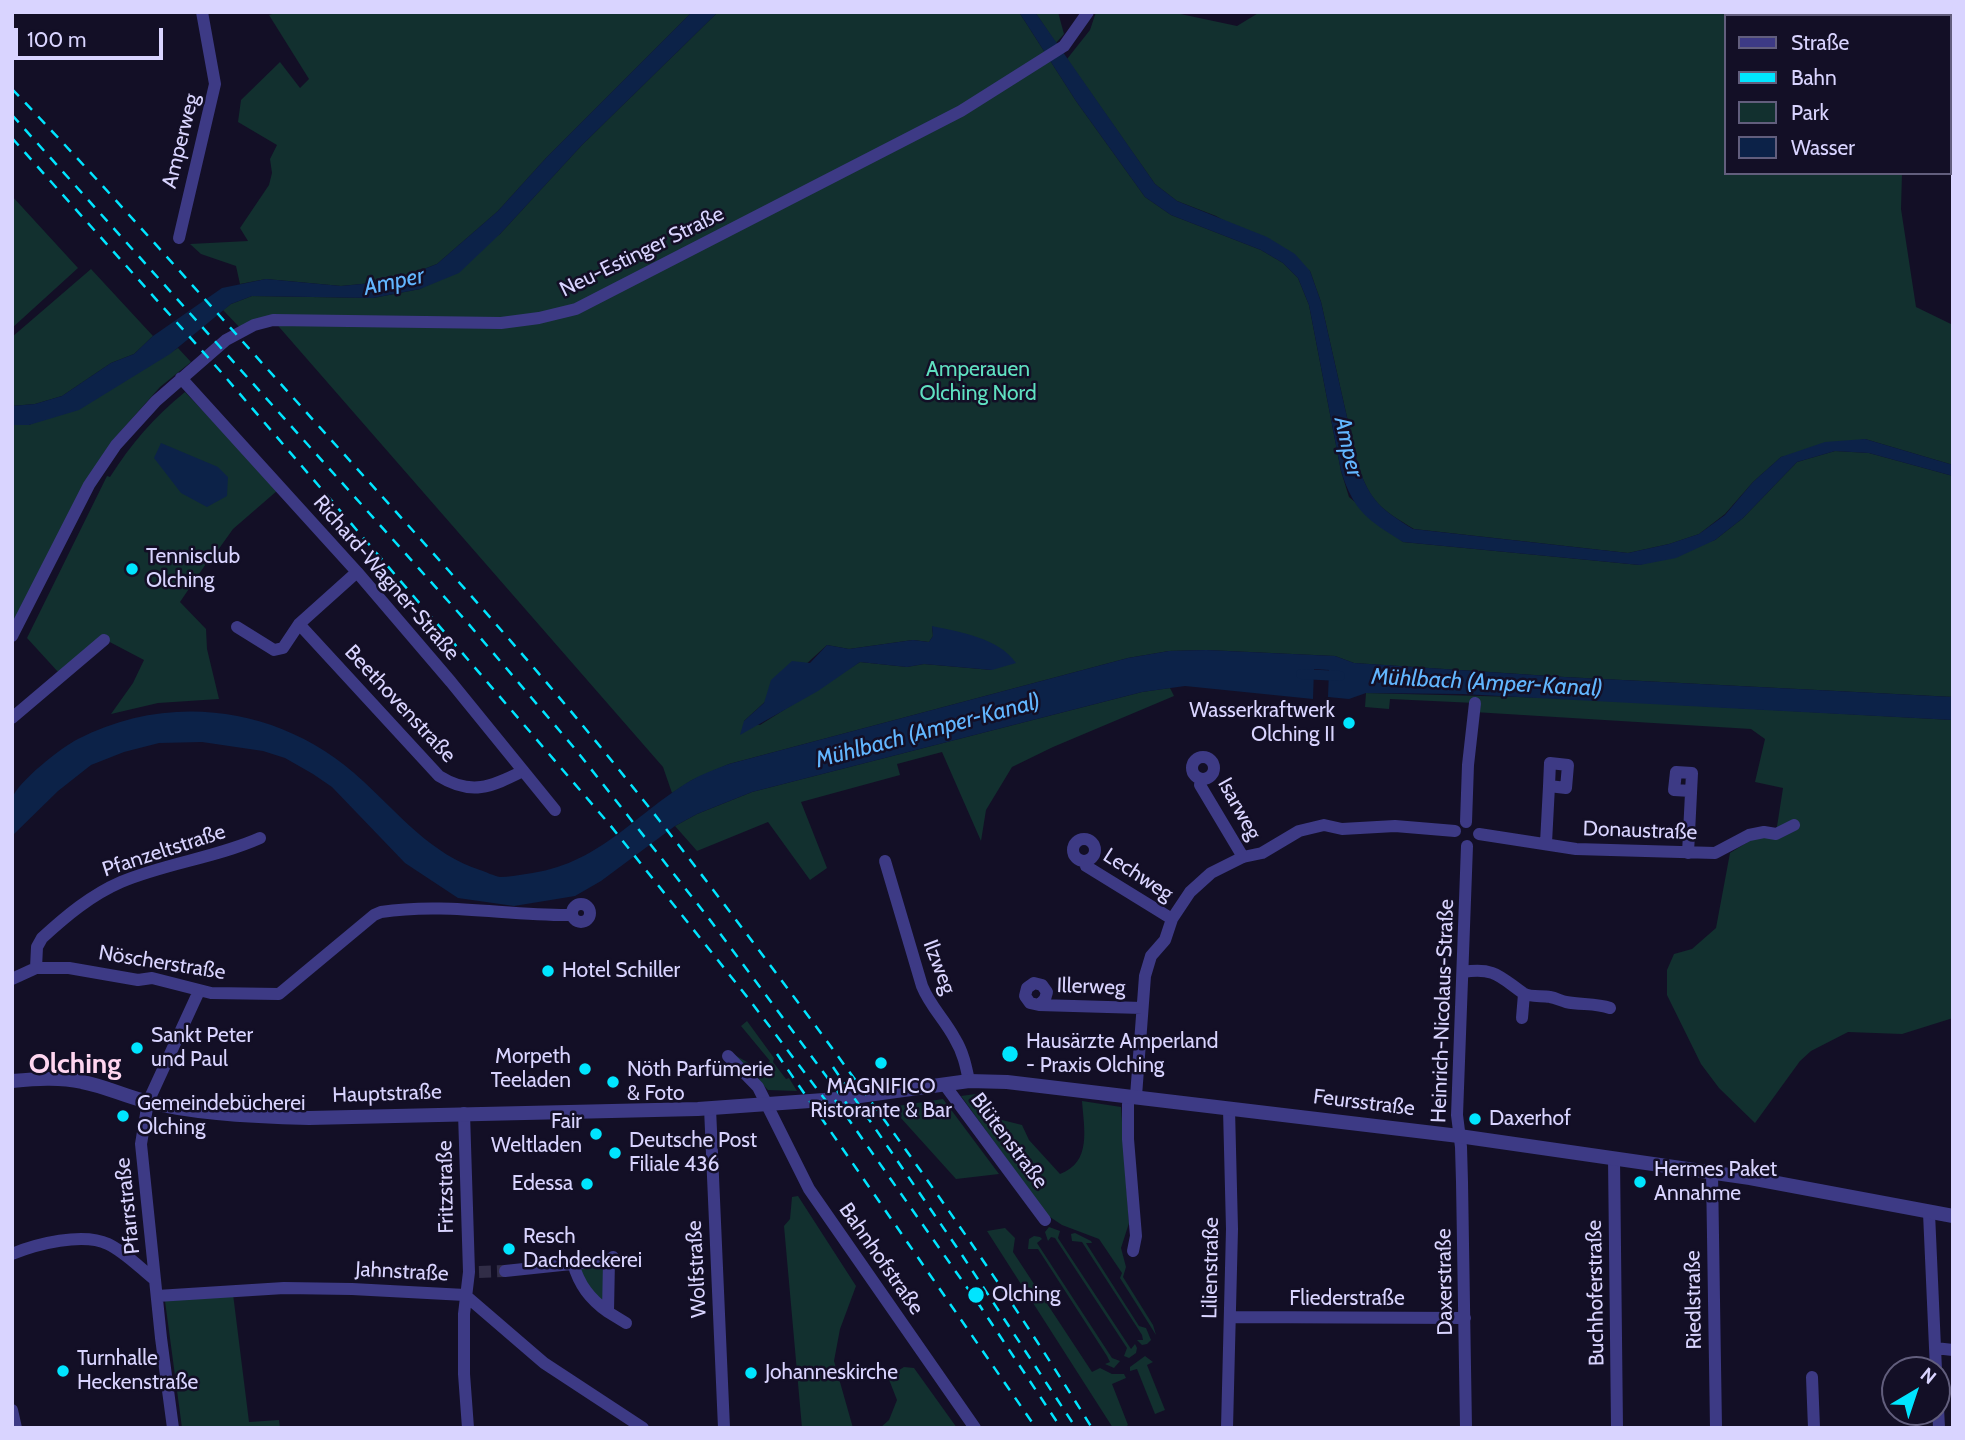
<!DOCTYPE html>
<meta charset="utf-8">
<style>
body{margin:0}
#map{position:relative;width:1965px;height:1440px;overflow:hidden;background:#130f26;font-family:Cabin,sans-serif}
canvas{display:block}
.frame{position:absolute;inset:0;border:14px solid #d9d4ff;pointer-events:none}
.legend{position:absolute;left:1724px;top:14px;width:228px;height:161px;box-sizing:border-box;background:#130f26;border:2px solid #625e7d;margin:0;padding:9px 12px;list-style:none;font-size:21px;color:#d9d4ff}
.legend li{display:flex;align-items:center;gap:14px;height:35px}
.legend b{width:35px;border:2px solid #625e7d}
.north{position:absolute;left:1881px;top:1356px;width:70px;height:70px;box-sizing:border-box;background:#130f26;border:2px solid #625e7d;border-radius:50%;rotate:39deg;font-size:19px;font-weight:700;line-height:28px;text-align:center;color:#d9d4ff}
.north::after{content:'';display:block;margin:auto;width:24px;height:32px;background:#00e5ff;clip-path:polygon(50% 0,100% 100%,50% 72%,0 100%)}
.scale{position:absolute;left:14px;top:28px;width:149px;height:32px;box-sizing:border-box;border:4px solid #d9d4ff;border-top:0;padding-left:9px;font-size:21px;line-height:24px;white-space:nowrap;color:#d9d4ff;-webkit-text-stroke:5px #130f26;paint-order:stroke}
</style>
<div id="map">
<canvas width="1965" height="1440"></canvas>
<div class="frame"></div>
<ul class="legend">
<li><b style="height:9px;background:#3d3a85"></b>Straße</li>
<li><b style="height:9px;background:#00e5ff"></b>Bahn</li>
<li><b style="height:19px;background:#12302f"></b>Park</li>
<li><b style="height:19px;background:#0c2248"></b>Wasser</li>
</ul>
<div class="north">N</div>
<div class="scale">100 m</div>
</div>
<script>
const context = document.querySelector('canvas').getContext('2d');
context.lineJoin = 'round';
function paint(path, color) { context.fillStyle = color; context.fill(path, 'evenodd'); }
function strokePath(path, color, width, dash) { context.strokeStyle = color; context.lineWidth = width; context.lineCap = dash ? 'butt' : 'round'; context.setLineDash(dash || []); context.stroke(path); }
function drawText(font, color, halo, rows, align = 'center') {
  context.font = font + ' Cabin,sans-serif'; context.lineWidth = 5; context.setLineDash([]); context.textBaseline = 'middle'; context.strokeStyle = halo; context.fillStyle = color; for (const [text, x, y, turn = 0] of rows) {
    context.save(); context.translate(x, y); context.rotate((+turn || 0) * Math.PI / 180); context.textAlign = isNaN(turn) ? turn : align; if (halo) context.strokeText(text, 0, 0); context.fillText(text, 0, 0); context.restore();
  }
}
paint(new Path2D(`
 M279,12H692L546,158L498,211L437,264L393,281L341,286L266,279L240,284L236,266L201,254L190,244L248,241L240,228L269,185L272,173L270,159L277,145L238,122L241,100L280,62L300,88L309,79L269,15Z
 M718,12H1019L1076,101L1145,197L1171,215L1261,250L1283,263L1298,278L1309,305L1341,471L1349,497L1403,542L1640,565L1715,540L1743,518L1797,462L1835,451L1869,453L1953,476V697L1564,677L1354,663L1335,656L1206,650L1169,651L1128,658L729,764L692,780L672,793L663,767L273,320L242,330L223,310L231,304L252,296L373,298L420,289L500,234L582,145ZM932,626L992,670L924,664L907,667L860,662L760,725L744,721L827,645L849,649L913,640L929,642L933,636Z
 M1035,12H1058L1064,34L1056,43Z
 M1096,12H1171L1237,26L1260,12H1746L1748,16H1725V173H1902L1901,209L1916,307L1953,325V465L1865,439L1781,457L1753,482L1725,514L1699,534L1669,544L1628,553L1414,529C1381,509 1371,503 1358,466L1321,302L1310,271L1216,216L1177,201L1155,184L1067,59L1090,30Z
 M12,196L78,268L12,328Z
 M91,269L153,336L134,354L111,363L62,396L35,404L12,406V337Z
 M178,348L191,362L160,387L112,441L12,627V425H29L139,372Z
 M185,392L278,490L233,529L218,550L216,549L180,602L206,629L207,649L219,699L158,703L111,714L133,683L144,660L104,639L59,673L27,638L107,476L110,477C131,444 154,417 185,392Z
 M1170,688L1174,696L1053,747L1012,767L986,810L981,841L942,752L897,764L900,775L801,802L827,868L810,880L768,822L697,851L675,826L697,814L752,792L1142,692Z
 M1366,693L1557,698L1953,720V1018L1902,1034L1848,1032L1811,1051L1800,1061L1755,1123L1719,1088L1701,1064L1667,995V970L1674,954L1692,949L1716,928L1730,853L1764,832L1776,833L1783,788L1755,782L1765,739L1751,729L1474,712L1475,703L1390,699L1389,709L1365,707Z
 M747,1021L774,1058L773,1062L786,1079L789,1078L797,1091L768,1090L733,1054L759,1069L770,1061L741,1026Z
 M976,1094L994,1118L1022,1125L1029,1140L1060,1174C1092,1162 1084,1129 1082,1101L1121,1107L1129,1223L1121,1248L1126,1267L1123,1277L1153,1325L1156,1335L1120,1278L1122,1273L1099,1239L1062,1225L1047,1215L961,1096Z
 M943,1099L999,1174L956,1179L891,1107Z
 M798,1196L856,1286L840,1329L834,1361L853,1428H802L784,1226L790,1219L792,1197Z
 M1049,1227L1060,1231L1058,1238L1131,1349L1135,1344L1137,1348L1136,1353L1129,1358L1124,1356L1127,1348L1055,1238L1051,1237L1048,1241L1045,1232Z
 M1005,1228L1015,1238L1013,1252L1092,1372L1100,1368L1112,1374H1124L1126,1378L1112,1384L1128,1425L1124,1428H1113L987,1231Z
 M1075,1233L1091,1241L1092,1243H1086L1139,1326L1146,1328L1151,1340L1147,1344L1142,1345L1137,1340H1143L1142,1335L1082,1242L1072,1241L1071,1234Z
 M1034,1236L1040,1237L1042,1239L1037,1243L1112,1358L1120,1361L1114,1368L1105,1364L1110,1362L1107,1356L1038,1249H1028L1029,1239Z
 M606,1265L607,1298L601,1301L585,1283L578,1267Z
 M233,1294L249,1422L279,1420L280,1428H182L165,1301Z
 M1145,1356L1153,1362L1147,1365L1165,1410L1155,1414L1137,1369L1130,1371V1367Z
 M904,1367L914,1368L957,1428H880L889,1420L897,1400L888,1377Z`), '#12302f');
paint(new Path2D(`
 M692,12H718L582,145L500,234L459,273L420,289L373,298L252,296L231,304L170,354L79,410L29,425H12V406L35,404L62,396L111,363L134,354L153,336L222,288L266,279L341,286L393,281L437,264L498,211L546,158Z
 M1019,12H1035L1155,184L1177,201L1267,237L1295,254L1310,271L1321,302L1358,466C1371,502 1381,509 1413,529L1628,553L1669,544L1699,534L1725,515L1753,482L1781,457L1825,442L1865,439L1953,465V476L1869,453L1835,451L1797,462L1743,518L1715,540L1676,558L1640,565L1403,542C1368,520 1354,512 1341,471L1309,305L1298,278L1283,263L1261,250L1171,215L1145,197L1076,101Z
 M161,443L218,467L228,477L227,496L207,507L181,493L154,458Z
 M932,626C960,632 999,638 1016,663L992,670L924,664L907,667L860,662L818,691L740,735L744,721L764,703L771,680L792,661L810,663L827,645L849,649L913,640L929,642L933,636Z
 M1206,650L1335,656L1354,663L1564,677L1953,697V720L1462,694L1366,693L1349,699L1328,697L1329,670L1314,669L1313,699L1185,686L1142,692L752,792L697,814L675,826L601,881L575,896L514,906L458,898L405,863L332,787L313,774L285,758L263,751L202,742L159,743L124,752L91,765L58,791L12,836C12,825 9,809 12,799C17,782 62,747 78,739C173,690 286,708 363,781C400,815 431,854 480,870C486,872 494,876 500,877C508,877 518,875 526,874C599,865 632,816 690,781C702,774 716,769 729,764L1128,658L1169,651Z`), '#0c2248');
strokePath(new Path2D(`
 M1301,674L1340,676`), '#0c2248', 10);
strokePath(new Path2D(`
 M479,1272L505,1271`), '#312d47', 12, [12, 6]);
strokePath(new Path2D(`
 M1883,12L1884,16
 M179,238L215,84L202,12
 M181,378L357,572L451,682L555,810
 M299,624L439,776C471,796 491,787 523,771
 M237,627L274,650L283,648L299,624L357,572
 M12,636L89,485L116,445L156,401L226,340L254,325L273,320L501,323L539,318L576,309L961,111L1064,46L1088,12
 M12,718L104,640
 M1192 768a11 11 0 1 1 22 0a11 11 0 1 1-22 0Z
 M1201,779L1200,785L1243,857
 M1466,822L1468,765L1475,703
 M1479,834L1576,849L1715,853L1749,835L1764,832L1776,834L1794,825
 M1073 850a11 11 0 1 1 22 0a11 11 0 1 1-22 0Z
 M1546,843L1549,786L1566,788L1568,765L1550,763L1549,786
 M1688,853L1692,773L1676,772L1674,790L1691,791
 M885,861L922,986C930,1006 945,1020 955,1039C963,1052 966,1066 969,1081
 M1085,862L1086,866L1172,919
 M572 913a9 9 0 1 1 18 0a9 9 0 1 1-18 0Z
 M36,968L37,947L42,938C66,916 91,895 121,882C166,863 215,858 260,838
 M1463,972C1495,967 1500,977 1523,993C1531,998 1542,995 1550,997C1556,998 1561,1001 1566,1002C1581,1005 1596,1003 1610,1008
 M12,979L36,968H69L138,980L152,978L211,993L279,994L374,915L381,912C445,902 508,916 572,915
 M1039,1005L1045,999L1047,992L1042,985L1034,983L1027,988L1025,996L1030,1003L1039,1005L1142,1008
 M1522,1018L1524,994
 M728,1056L758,1087L809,1189L975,1428
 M944,1084L1045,1220
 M1136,1096L1145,976L1151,956L1165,940L1172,919L1190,892L1211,873L1243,857L1262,853L1299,831L1324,825L1342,829L1395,826L1455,831
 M1128,1104V1139L1136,1236L1133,1251
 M710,1108L724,1428
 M464,1113L469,1272L464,1314V1374L468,1428
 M1614,1158L1617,1428
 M1712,1172L1716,1428
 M1929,1213L1936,1370
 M12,1254C36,1244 83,1232 108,1244C125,1252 140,1268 155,1280
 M573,1263C579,1285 590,1299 608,1312L609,1260
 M505,1271L609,1260L613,1257
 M157,1296L284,1288L352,1289L465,1295L544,1363L643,1428
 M608,1312L626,1323
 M1230,1317L1465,1318
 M1935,1348L1953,1350
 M1812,1377L1814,1428
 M1937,1387L1939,1428
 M12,1410L16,1428
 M173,1428L161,1338L141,1144L148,1102L199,991
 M1227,1428L1232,1229L1229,1109
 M1466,1428L1462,1182L1461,1147L1457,1115L1467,846`), '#3d3a85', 12);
strokePath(new Path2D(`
 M12,1081C35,1079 59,1077 82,1082C105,1086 126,1097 149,1102C195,1114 261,1117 309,1118L698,1109L838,1099L969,1081L1007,1082L1459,1136L1750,1178L1953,1216`), '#3d3a85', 14);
strokePath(new Path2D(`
 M12,89C110,191 203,298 298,403C392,508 488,612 579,721C654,811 726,906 797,1001C900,1139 1001,1281 1092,1428
 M12,115L466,621L576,750L707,916L847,1104
 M12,138L221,372L610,825L748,998L836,1114
 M777,1054L1036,1428
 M833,1067L962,1255L1076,1428
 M835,1100L980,1306L1061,1428`), '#00e5ff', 2.5, [10, 9]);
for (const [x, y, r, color] of [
 [132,569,7,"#00e5ff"],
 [1349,723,7,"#00e5ff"],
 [548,971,7,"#00e5ff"],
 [137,1048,7,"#00e5ff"],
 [1010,1054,9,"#00e5ff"],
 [881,1063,7,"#00e5ff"],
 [585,1069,7,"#00e5ff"],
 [613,1082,7,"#00e5ff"],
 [123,1116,7,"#00e5ff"],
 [1475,1119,7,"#00e5ff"],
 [596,1134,7,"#00e5ff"],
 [615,1153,7,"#00e5ff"],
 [1640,1182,7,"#00e5ff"],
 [587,1184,7,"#00e5ff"],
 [509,1249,7,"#00e5ff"],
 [976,1295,9,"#00e5ff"],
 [63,1371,7,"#00e5ff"],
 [751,1373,7,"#00e5ff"]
]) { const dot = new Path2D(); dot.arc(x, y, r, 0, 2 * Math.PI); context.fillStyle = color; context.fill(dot); strokePath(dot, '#130f26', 2.5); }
drawText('21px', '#d9d4ff', '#130f26', [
 ["Amperweg",181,141,-76],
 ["Neu-Estinger Straße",642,252,-26],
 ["Richard-Wagner-Straße",386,578,49],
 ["Beethovenstraße",400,704,47],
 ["Isarweg",1239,809,61],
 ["Donaustraße",1640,831,2],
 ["Pfanzeltstraße",164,851,-18],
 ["Lechweg",1138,875,33],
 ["Nöscherstraße",162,963,9],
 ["Ilzweg",939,967,69],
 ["Illerweg",1091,987,2],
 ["Heinrich-Nicolaus-Straße",1443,1011,-88],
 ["Hauptstraße",387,1094,-2],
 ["Feursstraße",1364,1103,7],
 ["Blütenstraße",1009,1141,53],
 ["Fritzstraße",446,1187,-91],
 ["Pfarrstraße",128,1206,-96],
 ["Bahnhofstraße",881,1259,55],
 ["Lilienstraße",1211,1268,-89],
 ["Wolfstraße",697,1269,-93],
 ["Jahnstraße",402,1272,3],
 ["Daxerstraße",1445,1282,-91],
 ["Buchhoferstraße",1596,1293,-91],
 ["Fliederstraße",1347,1299],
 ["Riedlstraße",1694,1300,-91]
]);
drawText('21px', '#5fe0c0', '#130f26', [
 ["Amperauen",978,370],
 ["Olching Nord",978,394]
]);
drawText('21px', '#d9d4ff', '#130f26', [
 ["Tennisclub",146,557],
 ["Olching",146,581],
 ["Wasserkraftwerk",1335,711,"right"],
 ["Olching II",1335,735,"right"],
 ["Hotel Schiller",562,971],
 ["Sankt Peter",151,1036],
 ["und Paul",151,1060],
 ["Hausärzte Amperland",1026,1042],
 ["- Praxis Olching",1026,1066],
 ["Morpeth",571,1057,"right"],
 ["Teeladen",571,1081,"right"],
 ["Nöth Parfümerie",627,1070],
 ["& Foto",627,1094],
 ["MAGNIFICO",881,1087,"center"],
 ["Ristorante & Bar",881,1111,"center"],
 ["Gemeindebücherei",137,1104],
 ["Olching",137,1128],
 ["Daxerhof",1489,1119],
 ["Fair",582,1122,"right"],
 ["Weltladen",582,1146,"right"],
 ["Deutsche Post",629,1141],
 ["Filiale 436",629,1165],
 ["Hermes Paket",1654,1170],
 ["Annahme",1654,1194],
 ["Edessa",573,1184,"right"],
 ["Resch",523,1237],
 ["Dachdeckerei",523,1261],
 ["Olching",992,1295],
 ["Turnhalle",77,1359],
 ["Heckenstraße",77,1383],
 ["Johanneskirche",765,1373]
], 'left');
drawText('italic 23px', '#62b6ff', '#130f26', [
 ["Amper",394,282,-12],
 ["Amper",1348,447,77],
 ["Mühlbach (Amper-Kanal)",1487,683,3],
 ["Mühlbach (Amper-Kanal)",928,731,-15]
]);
drawText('bold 28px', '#ffd6f0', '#130f26', [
 ["Olching",75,1065]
]);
</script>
